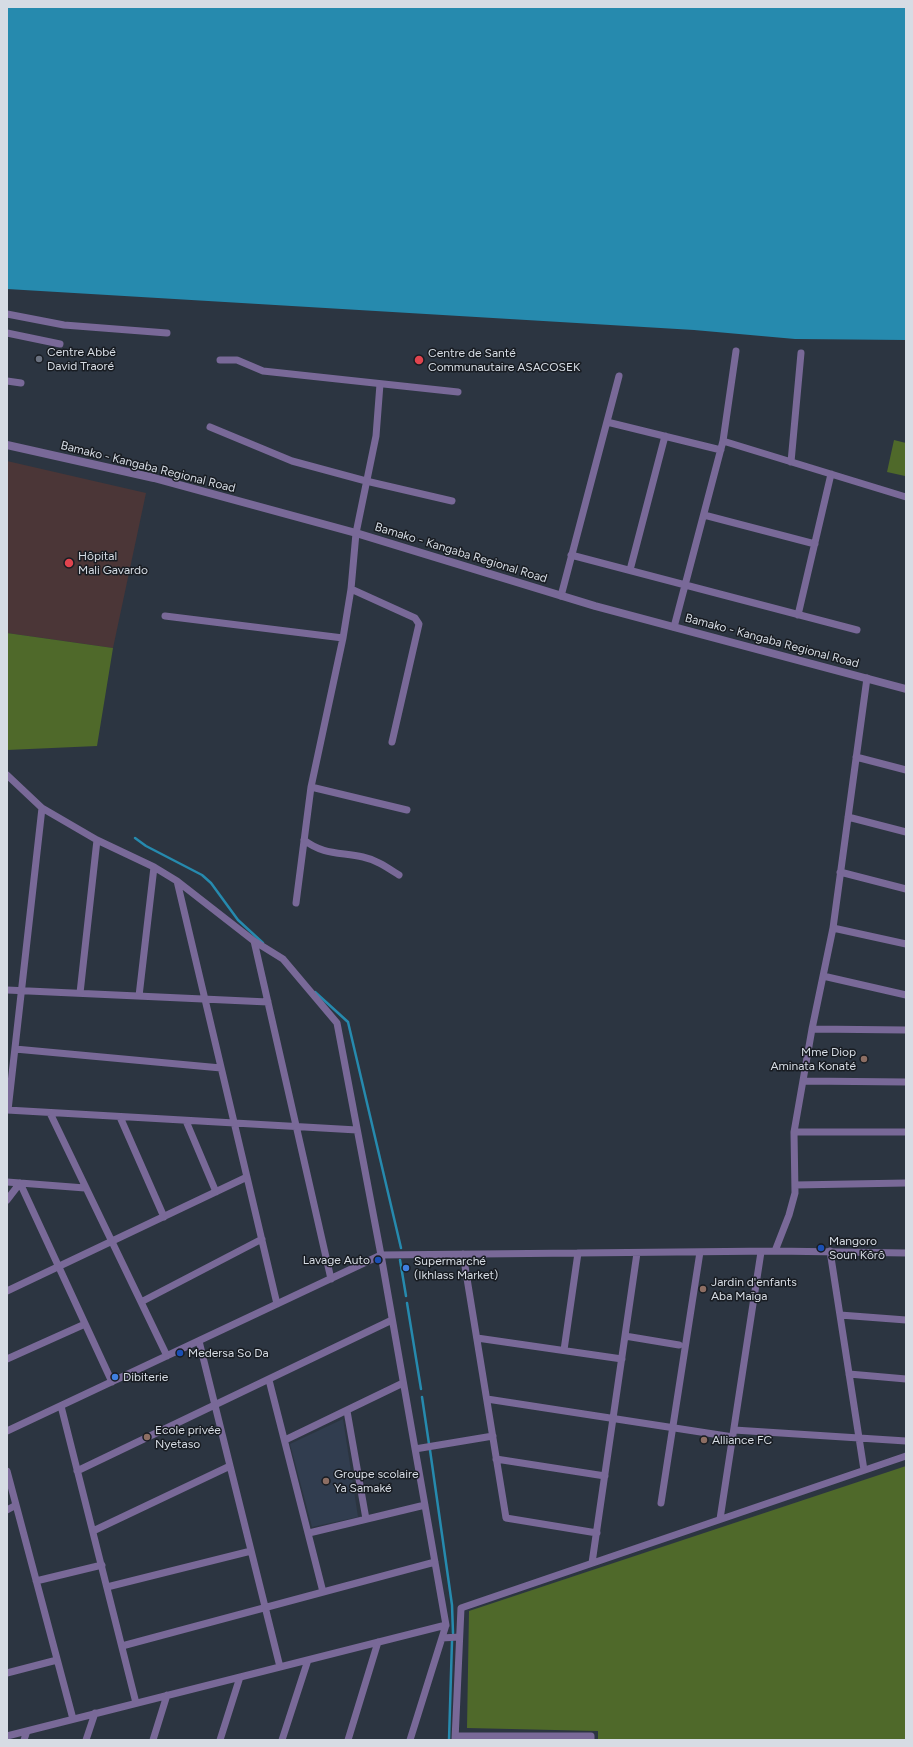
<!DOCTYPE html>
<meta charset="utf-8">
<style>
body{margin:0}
#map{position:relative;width:913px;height:1747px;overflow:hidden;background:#2c3541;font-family:Figtree,sans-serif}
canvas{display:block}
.frame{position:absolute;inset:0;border:8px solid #d6dce4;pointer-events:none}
</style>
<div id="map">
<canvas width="913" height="1747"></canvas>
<div class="frame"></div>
</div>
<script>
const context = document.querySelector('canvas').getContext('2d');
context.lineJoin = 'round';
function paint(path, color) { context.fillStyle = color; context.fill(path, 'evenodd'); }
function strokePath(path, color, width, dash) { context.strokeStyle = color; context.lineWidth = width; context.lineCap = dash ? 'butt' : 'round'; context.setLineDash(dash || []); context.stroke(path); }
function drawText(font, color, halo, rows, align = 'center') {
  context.font = font + ' Figtree,sans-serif'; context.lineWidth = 3; context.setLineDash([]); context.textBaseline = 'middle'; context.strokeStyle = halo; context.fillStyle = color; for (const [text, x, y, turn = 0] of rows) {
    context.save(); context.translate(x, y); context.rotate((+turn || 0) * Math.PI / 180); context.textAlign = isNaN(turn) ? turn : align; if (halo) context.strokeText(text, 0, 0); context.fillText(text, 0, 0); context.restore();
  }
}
paint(new Path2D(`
 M343,1419L358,1517L312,1527L290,1444Z`), '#313d4f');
paint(new Path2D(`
 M7,461L146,493L113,648L7,633Z`), '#4b3637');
paint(new Path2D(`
 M894,440L906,443L905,476L887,472Z
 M7,633L113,648L97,746L7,750Z
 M906,1466V1740H598V1731L467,1728L469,1611Z`), '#4f692a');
paint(new Path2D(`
 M7,7H906V340L795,339L694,330L7,289Z`), '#268aae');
strokePath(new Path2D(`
 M135,838L146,846L202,875L211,883L238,920L263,943
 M315,992L348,1022L401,1248
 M400,1260L406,1296
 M407,1303L421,1389
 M422,1397L429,1444
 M430,1450L452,1605L453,1633
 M449,1740L452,1641`), '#268aae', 2.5);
strokePath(new Path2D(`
 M7,314L64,325L167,333
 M7,333L60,344
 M220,360H237L263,371L458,392
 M7,381L21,383
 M607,422L721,450
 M210,427L292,461L366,481L452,501
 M723,441L906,497
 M791,462L801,353
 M704,515L815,544
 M571,555L857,630
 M630,570L665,436
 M351,589L415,618L419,624L392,742
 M561,596L619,376
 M798,615L831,474
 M165,616L343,638
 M674,627L723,441L736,351
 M856,757L906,770
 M7,775L42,808L97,840L154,867L177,881L254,941L283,959L337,1023L381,1255L446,1625L410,1740
 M311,787L407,810
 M848,817L906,832
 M304,840C323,855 341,852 363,857C377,860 388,868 399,875
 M840,872L906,889
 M177,881L277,1304
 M296,903L311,787L343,638L351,589L356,533L376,436L380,384
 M833,928L906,944
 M254,941L331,1279
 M823,976L906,995
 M7,990L268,1002
 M80,993L97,840
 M139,996L154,867
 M812,1029L906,1030
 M15,1049L221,1068
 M803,1081L906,1082
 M7,1110L357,1130
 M8,1110L42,808
 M50,1113L167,1356
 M120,1117L164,1217
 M186,1121L216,1192
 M794,1132H906
 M7,1182L85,1188
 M795,1185L906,1183
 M7,1200L20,1183L112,1382
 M775,1251L789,1215L795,1193L794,1132L812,1029L833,928L867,678
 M830,1251L864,1470
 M463,1254L506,1518L597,1533
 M7,1291L247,1177
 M141,1302L262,1239
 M840,1315L906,1320
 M625,1336L679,1345
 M477,1338L622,1359
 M199,1341L280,1667
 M564,1350L578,1253
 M7,1359L85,1324
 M849,1374L906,1379
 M269,1380L323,1592
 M487,1399L733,1437
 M61,1406L136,1703
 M347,1411L366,1519
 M734,1430L906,1441
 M7,1431L381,1255L775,1251L906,1253
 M285,1440L403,1383
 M415,1449L493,1436
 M496,1459L605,1476
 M7,1471L73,1719
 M77,1471L392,1320
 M661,1503L700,1252
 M7,1510L16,1505
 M720,1519L761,1252
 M93,1531L230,1466
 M309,1533L425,1505
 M592,1563L637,1253
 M36,1581L102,1565
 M107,1587L251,1551
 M442,1638L459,1637
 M122,1646L435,1562
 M7,1673L57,1660
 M7,1736L446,1625
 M456,1736H591V1740
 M24,1740L27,1731
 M86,1740L95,1713
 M153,1740L167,1695
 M220,1740L240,1677
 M282,1740L308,1660
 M348,1740L378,1642
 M455,1740L461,1608L906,1456`), '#796998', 7);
strokePath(new Path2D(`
 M7,445L154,478L356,533L595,606L906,689`), '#796998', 8);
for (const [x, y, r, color] of [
 [39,359,4,"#6b7280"],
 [419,360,5,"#e0444e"],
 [69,563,5,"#e0444e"],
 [864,1059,4,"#8d6e63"],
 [821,1248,4,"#1a4fb4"],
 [378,1260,4,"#1a4fb4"],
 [406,1268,4,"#3f7fe0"],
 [703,1289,4,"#8d6e63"],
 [180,1353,4,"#1a4fb4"],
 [115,1377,4,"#3f7fe0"],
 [147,1437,4,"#8d6e63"],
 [704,1440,4,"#8d6e63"],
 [326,1481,4,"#8d6e63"]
]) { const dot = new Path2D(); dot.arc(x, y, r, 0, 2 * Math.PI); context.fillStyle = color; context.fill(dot); strokePath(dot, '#181c22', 1.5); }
drawText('12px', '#d6dce4', '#181c22', [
 ["Centre Abbé",47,352],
 ["David Traoré",47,366],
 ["Centre de Santé",428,353],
 ["Communautaire ASACOSEK",428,367],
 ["Hôpital",78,556],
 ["Mali Gavardo",78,570],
 ["Mme Diop",856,1052,"right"],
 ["Aminata Konaté",856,1066,"right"],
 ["Mangoro",829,1241],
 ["Soun Kôrô",829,1255],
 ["Lavage Auto",370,1260,"right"],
 ["Supermarché",414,1261],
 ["(Ikhlass Market)",414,1275],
 ["Jardin d'enfants",711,1282],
 ["Aba Maïga",711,1296],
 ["Medersa So Da",188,1353],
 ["Dibiterie",123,1377],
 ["Ecole privée",155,1430],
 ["Nyetaso",155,1444],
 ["Alliance FC",712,1440],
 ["Groupe scolaire",334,1474],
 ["Ya Samaké",334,1488]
], 'left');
drawText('12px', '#d6dce4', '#181c22', [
 ["Bamako - Kangaba Regional Road",148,467,14],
 ["Bamako - Kangaba Regional Road",461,553,17],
 ["Bamako - Kangaba Regional Road",772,641,15]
]);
</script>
